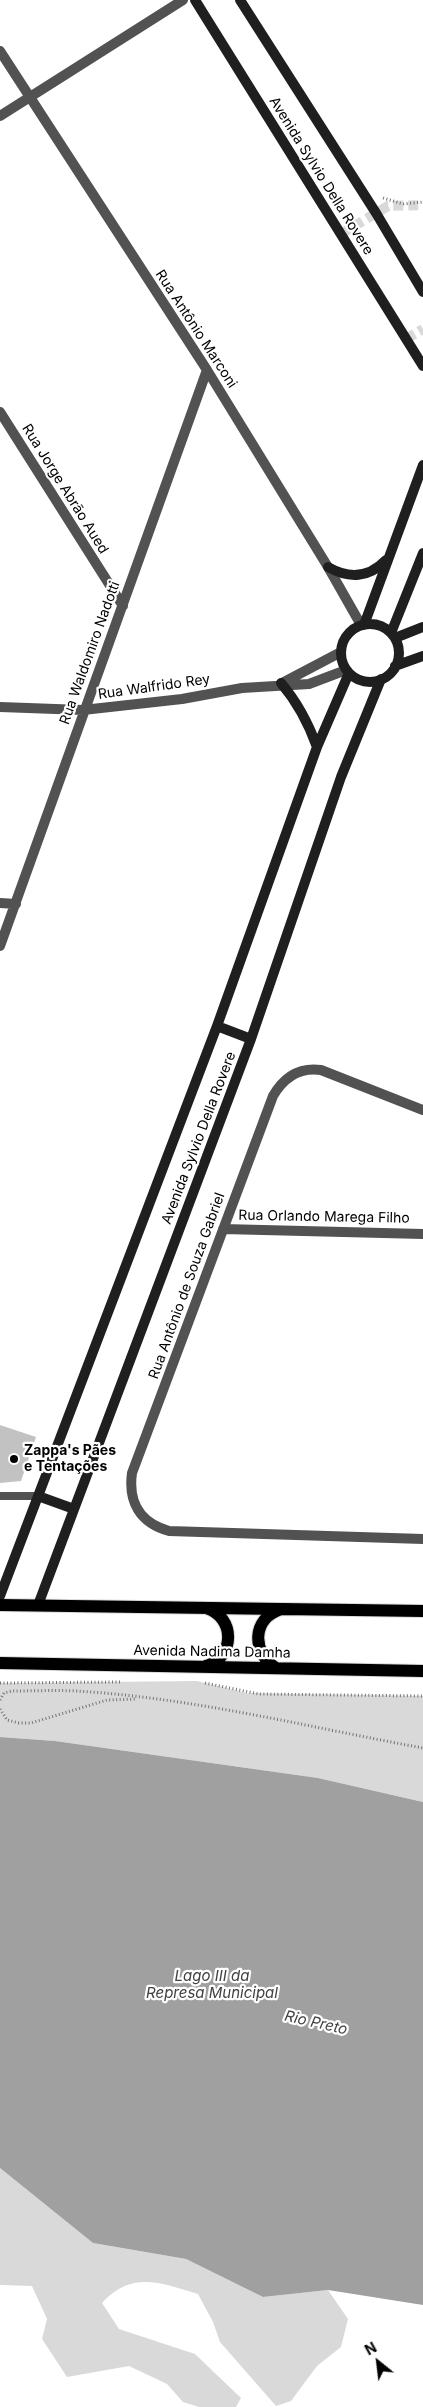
<!DOCTYPE html>
<meta charset="utf-8">
<style>
body{margin:0}
#map{position:relative;width:423px;height:2407px;overflow:hidden;background:#fff;font-family:Inter,sans-serif}
canvas{display:block}
.north{position:absolute;left:353px;top:2337px;width:50px;height:50px;-webkit-text-stroke:4px #fff;paint-order:stroke;rotate:331deg;font-size:14px;font-weight:700;line-height:20px;text-align:center;color:#000}
.north::after{content:'';display:block;margin:auto;width:18px;height:22px;background:#000;clip-path:polygon(50% 0,100% 100%,50% 72%,0 100%)}
</style>
<div id="map">
<canvas width="423" height="2407"></canvas>
<div class="north">N</div>
</div>
<script>
const context = document.querySelector('canvas').getContext('2d');
context.lineJoin = 'round';
function paint(path, color) { context.fillStyle = color; context.fill(path, 'evenodd'); }
function strokePath(path, color, width, dash) { context.strokeStyle = color; context.lineWidth = width; context.lineCap = dash ? 'butt' : 'round'; context.setLineDash(dash || []); context.stroke(path); }
function drawText(font, color, halo, rows, align = 'center') {
  context.font = font + ' Inter,sans-serif'; context.lineWidth = 4.5; context.setLineDash([]); context.textBaseline = 'middle'; context.strokeStyle = halo; context.fillStyle = color; for (const [text, x, y, turn = 0] of rows) {
    context.save(); context.translate(x, y); context.rotate((+turn || 0) * Math.PI / 180); context.textAlign = isNaN(turn) ? turn : align; if (halo) context.strokeText(text, 0, 0); context.fillText(text, 0, 0); context.restore();
  }
}
paint(new Path2D(`
 M197,1681L247,1693L423,1696V1802L318,1778L55,1741L0,1737V1683Z
 M0,2168L93,2243L186,2259L263,2297L328,2290L348,2319L341,2347L317,2366L291,2401L276,2406L220,2342L213,2322L198,2294C161,2283 132,2270 102,2303L119,2329L195,2354L241,2398L236,2407H199L183,2402L167,2384L129,2366L67,2377L42,2339L47,2319L32,2286L0,2285Z`), '#d9d9d9');
paint(new Path2D(`
 M0,1737L55,1741L318,1778L423,1802V2305L328,2290L263,2297L186,2259L93,2243L0,2168Z`), '#a0a0a0');
paint(new Path2D(`
 M0,1425L36,1437L21,1481L0,1483Z`), '#c2c2c2');
strokePath(new Path2D(`
 M341,234L388,206L423,205
 M406,339L423,329`), '#d9d9d9', 10, [10, 5]);
const primary = new Path2D(`
 M0,1605L423,1611
 M0,1663L423,1671
 M206,1666C235,1658 236,1617 206,1608
 M276,1668C252,1653 251,1619 281,1609`);
strokePath(primary, '#dbdbdb', 14);
strokePath(new Path2D(`
 M383,198L403,204L423,202
 M0,1683L121,1682
 M205,1683L259,1694L423,1696
 M0,1700L4,1693L12,1691C33,1691 55,1690 77,1691C194,1698 308,1727 423,1748
 M0,1709L7,1720L19,1723H31L107,1700L137,1699`), '#747474', 3, [1, 2.5]);
strokePath(new Path2D(`
 M0,1496H38`), '#525252', 8);
strokePath(new Path2D(`
 M0,51L207,370L328,567L361,625
 M0,116L183,0
 M0,412L123,606
 M284,682L341,652
 M0,707L83,710L182,699L242,688L309,684L346,670
 M0,903L16,904
 M0,946L207,370
 M423,1110L321,1070C299,1067 284,1077 273,1096L132,1473C128,1502 140,1523 169,1531L423,1539
 M223,1229L423,1234`), '#525252', 10);
strokePath(new Path2D(`
 M195,0L423,366
 M240,0L376,213L423,292
 M328,567C349,579 369,578 386,560
 M341 653a29 29 0 1 1 58 0a29 29 0 1 1-58 0Z
 M364,625L423,465
 M391,633L423,553
 M395,638L423,627
 M395,666L423,656
 M281,683C298,703 308,722 317,747
 M217,1026L251,1039
 M38,1496L74,1509
 M0,1596L217,1026L317,747L349,673
 M38,1605L251,1039L341,777L381,679`), '#1f1f1f', 10);
strokePath(primary, '#000', 12);
for (const [x, y, r, color] of [
 [14,1459,5,"#000"]
]) { const dot = new Path2D(); dot.arc(x, y, r, 0, 2 * Math.PI); context.fillStyle = color; context.fill(dot); strokePath(dot, '#fff', 2); }
drawText('14px', '#000', '#fff', [
 ["Avenida Sylvio Della Rovere",321,176,58],
 ["Rua Antônio Marconi",196,329,57],
 ["Rua Jorge Abrão Aued",65,489,58],
 ["Rua Waldomiro Nadotti",90,653,-70],
 ["Rua Walfrido Rey",154,687,-8],
 ["Avenida Sylvio Della Rovere",199,1138,-69],
 ["Rua Orlando Marega Filho",324,1217,1],
 ["Rua Antônio de Souza Gabriel",187,1286,-70],
 ["Avenida Nadima Damha",212,1652,1]
]);
drawText('bold 14px', '#000', '#fff', [
 ["Zappa's Pães",24,1451],
 ["e Tentações",24,1467]
], 'left');
drawText('italic 15px', '#414141', '#fff', [
 ["Lago III da",212,1976],
 ["Represa Municipal",212,1993],
 ["Rio Preto",316,2023,13]
]);
</script>
